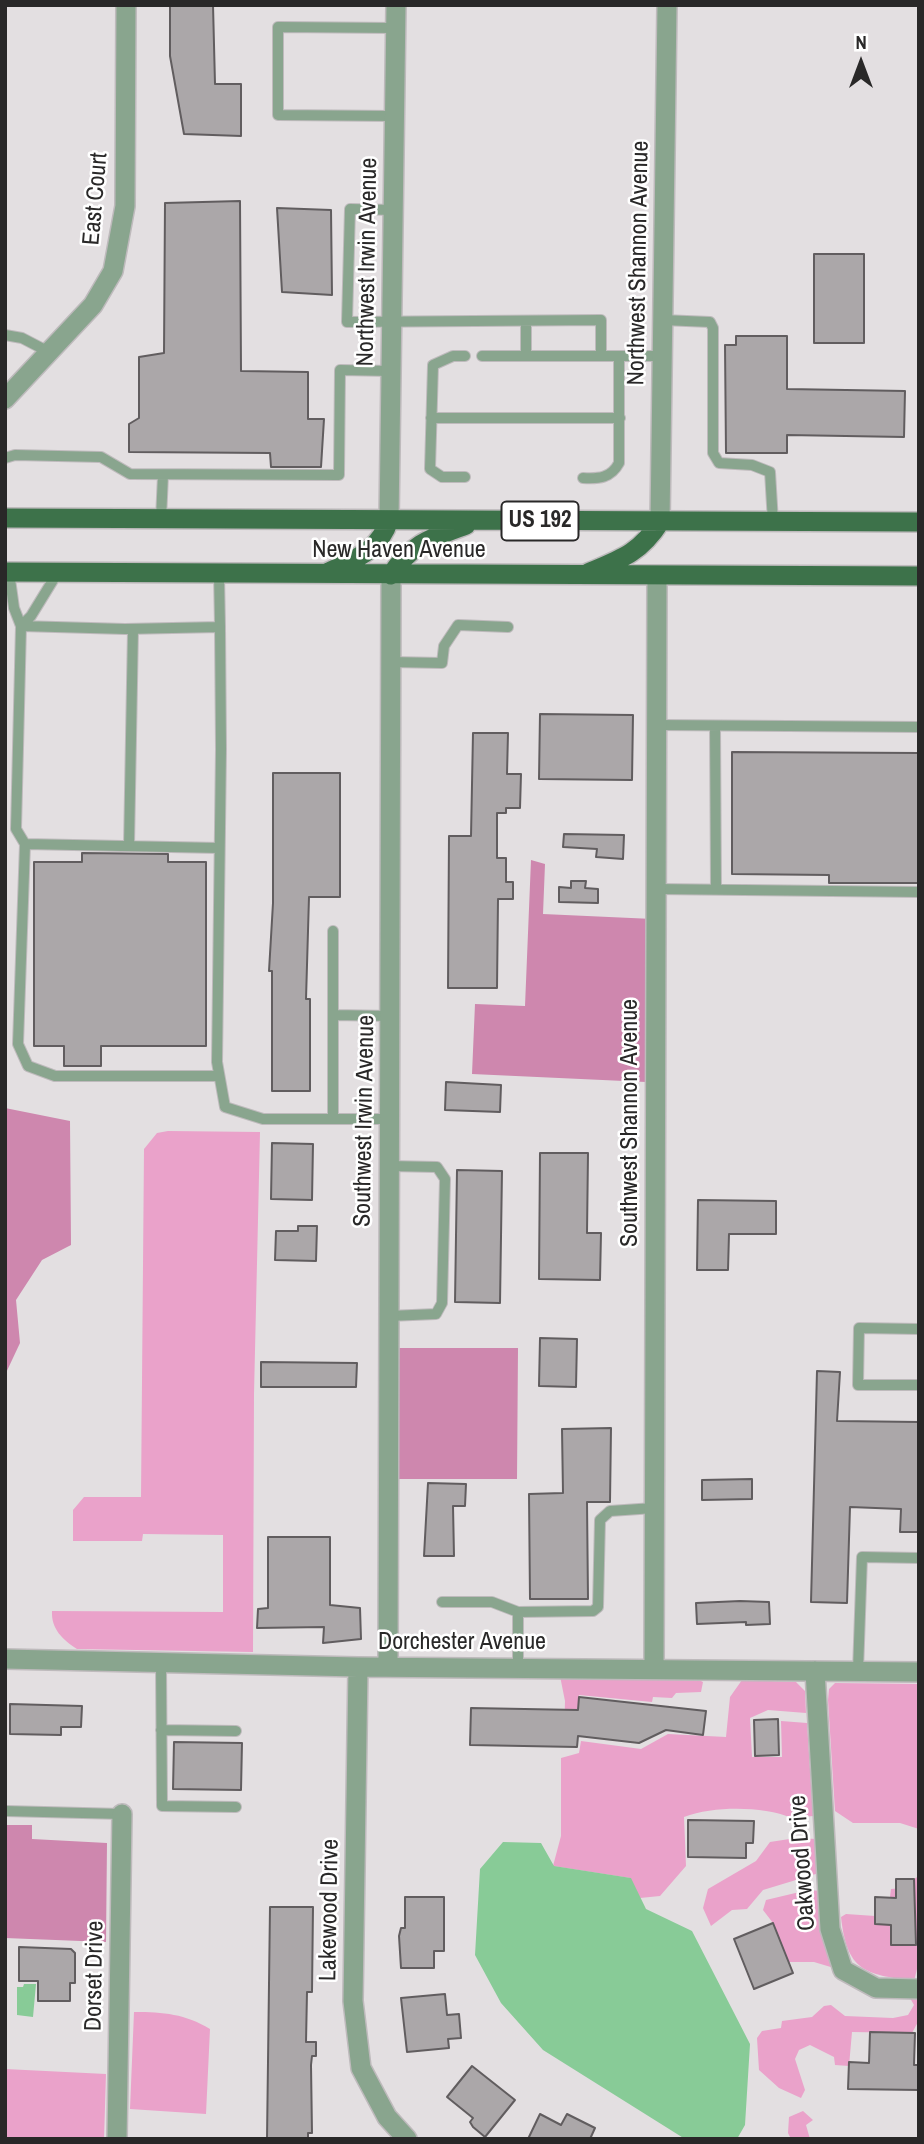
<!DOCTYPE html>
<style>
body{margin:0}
#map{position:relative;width:924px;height:2144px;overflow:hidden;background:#e3dfe1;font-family:"Archivo Narrow",sans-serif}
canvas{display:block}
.frame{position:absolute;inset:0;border:7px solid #292828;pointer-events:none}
.north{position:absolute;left:826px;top:28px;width:70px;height:70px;-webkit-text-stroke:5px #fff;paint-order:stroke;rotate:0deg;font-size:19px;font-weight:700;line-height:28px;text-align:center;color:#292828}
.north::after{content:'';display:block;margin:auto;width:24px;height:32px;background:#292828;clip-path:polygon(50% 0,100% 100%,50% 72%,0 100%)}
</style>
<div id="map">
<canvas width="924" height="2144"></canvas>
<div class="frame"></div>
<div class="north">N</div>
</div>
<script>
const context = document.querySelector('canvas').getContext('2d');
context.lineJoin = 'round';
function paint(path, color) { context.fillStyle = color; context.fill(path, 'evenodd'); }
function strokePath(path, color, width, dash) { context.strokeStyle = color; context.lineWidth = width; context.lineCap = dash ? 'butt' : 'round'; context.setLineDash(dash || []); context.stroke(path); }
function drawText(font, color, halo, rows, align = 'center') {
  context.font = font + ' "Archivo Narrow",sans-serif'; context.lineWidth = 5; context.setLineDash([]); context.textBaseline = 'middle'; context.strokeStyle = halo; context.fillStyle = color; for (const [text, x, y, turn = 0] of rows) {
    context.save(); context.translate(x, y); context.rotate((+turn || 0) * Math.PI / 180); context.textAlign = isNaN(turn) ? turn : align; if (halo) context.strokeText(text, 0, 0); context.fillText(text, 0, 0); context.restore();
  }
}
paint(new Path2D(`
 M168,1131L260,1132L254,1394L253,1652L77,1649C63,1640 51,1629 52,1611L223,1612V1535L143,1534L142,1541H73V1510L84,1497H141L144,1149L157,1133Z
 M560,1676L697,1679L703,1682L701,1692L676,1693L672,1698L653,1697L652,1702L579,1695L574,1740H564L565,1701Z
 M742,1680L796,1682L805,1691L806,1713L768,1710L750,1718L752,1757H782L781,1721L807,1723L813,1816C784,1820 789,1814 766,1811C741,1807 708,1808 684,1817L686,1866L660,1896L640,1898L630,1878L553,1866L561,1836V1758L579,1753L581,1741L641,1749L668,1734L726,1737L730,1697Z
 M835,1683L919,1684V1829L900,1823H853L835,1811L828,1700L829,1689Z
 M796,1838L817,1839L819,1873L763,1890L747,1909L732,1910L711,1926L703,1908L708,1889L756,1861L770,1842Z
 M919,1876V1961L914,1981C864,1974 847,1971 841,1917L846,1914L875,1916V1924L891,1925V1945H916L915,1898L890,1897L891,1889L914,1887V1879Z
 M808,1890L821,1891L834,1968L814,1962H789L773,1923L763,1910L766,1900Z
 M910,1998H919V2020L912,2033L852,2032L849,2066L835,2065L834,2057L810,2045L799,2050L795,2059L805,2090L801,2098L779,2088L759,2070L757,2038L762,2031L781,2028L782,2021L812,2017L824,2006L831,2005L845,2016L893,2018L908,2015L914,2005Z
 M134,2012C164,2012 185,2014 210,2029L206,2114L130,2109Z
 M5,2069L106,2074L104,2139H5Z
 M803,2111L813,2120L806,2125L810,2139H791L788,2133L789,2117Z`), '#eaa2ca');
paint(new Path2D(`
 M531,860L545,864L543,914L653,919L646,1082L472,1074L475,1004L525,1006Z
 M5,1108L70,1121L71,1245L42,1260L16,1300L20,1343L5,1375Z
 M398,1348H518L517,1479H398Z
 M5,1825H32V1839L107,1843L106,1942L5,1938Z`), '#ce87ae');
paint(new Path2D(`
 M503,1842L541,1843L554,1866L631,1878L646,1909L692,1931L750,2044L745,2125L737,2139H685L543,2050L501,2003L475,1955L480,1869Z
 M24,1984H36L33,2017L17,2015V1987H23Z`), '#88cb97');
const building = new Path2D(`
 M170,5H213L215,84H241V136L184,134L170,56Z
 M240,201L241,371L308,372V419H324L321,467H271L270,453L129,452V424L139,418V357L164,353L165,203Z
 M277,208L331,210L332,295L282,292Z
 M814,254H864V343H814Z
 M736,336H787V389L905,391L904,437L787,435V453H726L725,345H736Z
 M540,714L633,715L632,780L539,779Z
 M473,733H508L507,774H521L520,808H506V813H497V858H506V882H513V899H498L497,988H448L449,836H471Z
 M732,752L919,753V883H829V875L732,874Z
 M273,773H340V897H309L306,999H310V1091H272V971H269L273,903Z
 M564,834L624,835L623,859L596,857L597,849L563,847Z
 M82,853L168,854V862H206V1046H101V1066H64V1046H34V862H82Z
 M571,881H586L585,888L598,889V903L559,902V887L571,888Z
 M446,1082L501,1085L500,1112L445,1110Z
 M272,1143L313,1144L312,1200L271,1199Z
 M540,1153H588L587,1233H601L600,1280L539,1279Z
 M457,1170L502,1171L500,1303L455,1302Z
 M698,1200L776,1201V1234H729L728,1270H697Z
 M298,1226H317L316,1261L275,1260L276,1231H298Z
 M540,1338L577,1339L576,1387L539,1386Z
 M261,1362L357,1363L356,1387H261Z
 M817,1371L840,1372L837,1421L919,1422V1532H900L901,1509L850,1507L847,1603L811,1602Z
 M611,1428L610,1502H587L588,1599H530L529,1494L563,1493L562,1429Z
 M752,1479V1499L702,1500V1480Z
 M428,1483L466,1484L465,1506H453L454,1556H424Z
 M268,1537H330V1605L360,1608L361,1639L323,1643L324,1627L257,1628L258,1609L268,1608Z
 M740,1601L769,1602L770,1624L746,1625V1622L697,1624L696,1603Z
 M579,1697L706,1711L703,1735L666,1730L639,1743L578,1736L577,1747L470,1745L471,1708L578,1710Z
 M10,1704L82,1706L81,1727H61V1735L10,1734Z
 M778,1719L779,1755L755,1756L754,1720Z
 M174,1742L242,1743L241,1790L173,1789Z
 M688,1820L754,1821L753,1843H746V1858L688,1857Z
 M896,1879H914L916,1945H891V1925L875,1924V1897L896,1898Z
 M405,1897H444V1951H434V1968H401L399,1936L401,1928H405Z
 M270,1907H313L312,1992H307L306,2042H316V2056H312L311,2065L312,2133H308V2139H267Z
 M773,1923L793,1973L754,1989L734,1939Z
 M19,1947L71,1949L75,1953V1983H70V2001H38V1981H19Z
 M445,1994L447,2015L459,2014L461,2038L448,2039L449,2048L407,2052L401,1998Z
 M870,2032L915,2033L914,2065H919V2090L848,2089L849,2062L869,2063Z
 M472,2066L515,2100L485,2137L473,2127L470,2122L473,2118L447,2097Z
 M540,2114L561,2125L567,2114L595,2128L590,2139H528Z`);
paint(building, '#aba7a9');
strokePath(building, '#615d5f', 2);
const service = new Path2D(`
 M394,116L278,115V27L396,28
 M393,210L350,209L347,322L601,320V356H663
 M663,320L710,322L713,328V453L719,463L752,465L770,472L773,522
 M526,321V356
 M5,335L22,338L49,352
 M465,356H453L433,365L430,469L442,477H465
 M482,356H601
 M431,418H620
 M5,458L15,455L101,457L130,474L339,475L340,370L391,371
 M583,478C599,479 611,478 619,463V356
 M161,519L163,475
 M9,572L14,608L21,626L31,616L58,572
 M219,574L220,627L125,629L21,626L16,829L25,844L219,848
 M220,627L221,749L217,1062L225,1107L263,1119H389
 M391,662L442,663L444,646L458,625L508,627
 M657,725L919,727
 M715,726L716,889
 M25,844L18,1044L28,1066L55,1076H219
 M129,846L133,629
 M656,889L919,892
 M333,931V1119
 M333,1015L391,1016
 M389,1316L436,1314L442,1303L445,1179L437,1167L389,1166
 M919,1329L859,1328L858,1385H919
 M442,1602H492L518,1612
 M161,1662L162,1806L236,1807
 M518,1668V1612L593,1611L598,1607L600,1520L610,1511L654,1508
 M858,1671L862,1557L919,1558
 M161,1730L236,1731
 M5,1811L122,1814`);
const minor = new Path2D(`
 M5,399L93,305L113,271L125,206L126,5
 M389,520L396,5
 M660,522L667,5
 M5,1659L358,1667L919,1672
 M358,1667L353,2001L361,2068L387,2117L407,2139
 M388,1667L391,575
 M654,1669L657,577
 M815,1671L830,1929L843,1970L876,1988L919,1989
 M117,2139L122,1814`);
const primary = new Path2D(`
 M5,518L919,522
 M5,572L919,576
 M327,573C354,559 379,552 389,520
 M588,573C621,559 640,553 660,522
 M391,575C412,543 431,538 466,525`);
strokePath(service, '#bebabc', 12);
strokePath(minor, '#bebabc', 22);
strokePath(primary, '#bebabc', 22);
strokePath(service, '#89a58e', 10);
strokePath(minor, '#89a58e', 19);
strokePath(primary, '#3d724a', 19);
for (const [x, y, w] of [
 [540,521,77]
]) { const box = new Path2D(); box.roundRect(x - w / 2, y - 19.5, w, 39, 5); context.fillStyle = '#fff'; context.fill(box); strokePath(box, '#292828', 2); }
drawText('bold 23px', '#292828', null, [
 ["US 192",540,521]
]);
drawText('24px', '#292828', '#fff', [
 ["East Court",96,199,-85],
 ["Northwest Irwin Avenue",368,262,-89],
 ["Northwest Shannon Avenue",639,263,-89],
 ["New Haven Avenue",399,551],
 ["Southwest Irwin Avenue",365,1121,-89],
 ["Southwest Shannon Avenue",631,1123,-90],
 ["Dorchester Avenue",462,1643],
 ["Oakwood Drive",803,1863,-94],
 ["Lakewood Drive",330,1910,-89],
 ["Dorset Drive",95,1976,-89]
]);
</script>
